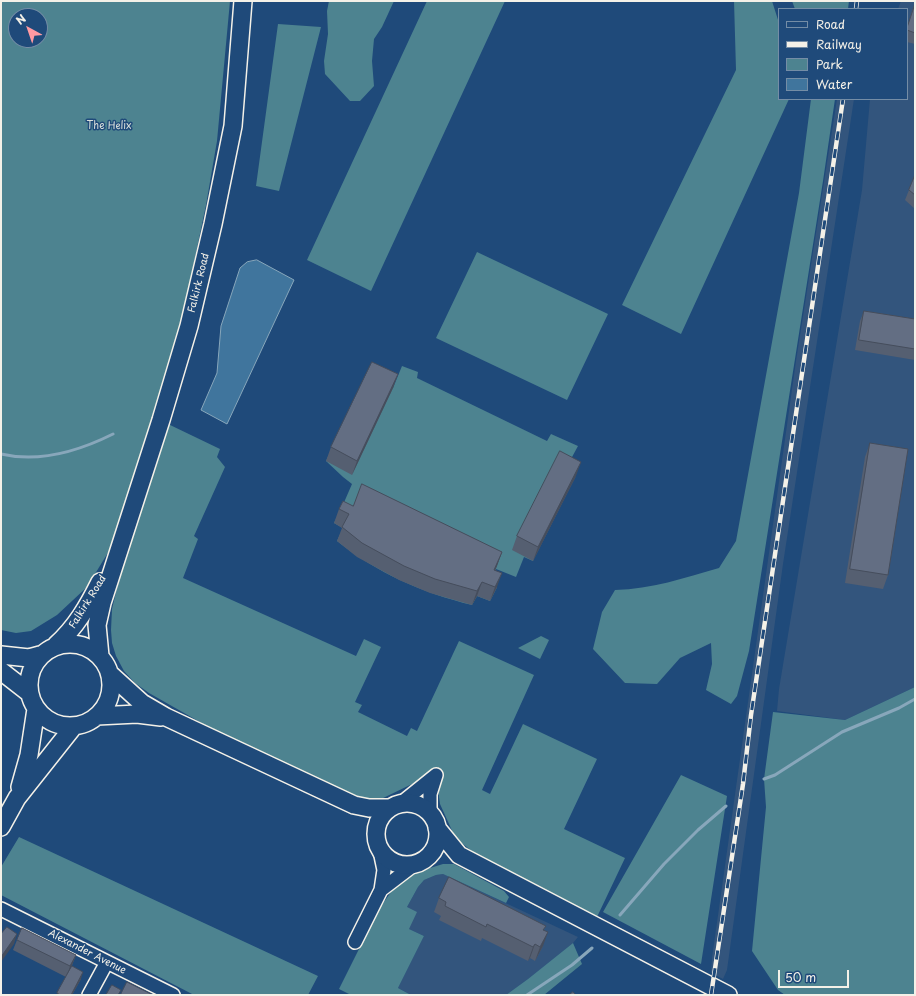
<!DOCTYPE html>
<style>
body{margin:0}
#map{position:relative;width:916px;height:996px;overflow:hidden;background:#1f4a7a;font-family:"Playpen Sans",sans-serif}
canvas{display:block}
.frame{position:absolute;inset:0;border:2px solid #f4f1e8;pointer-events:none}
.legend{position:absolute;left:778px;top:8px;width:130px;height:92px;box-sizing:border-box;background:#1f4a7a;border:1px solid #748da6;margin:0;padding:5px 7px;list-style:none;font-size:12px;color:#f4f1e8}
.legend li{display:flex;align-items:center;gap:8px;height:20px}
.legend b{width:20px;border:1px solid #748da6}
.north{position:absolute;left:8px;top:8px;width:40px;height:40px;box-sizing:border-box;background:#1f4a7a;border:1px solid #748da6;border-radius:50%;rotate:320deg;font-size:11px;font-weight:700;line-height:16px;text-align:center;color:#f4f1e8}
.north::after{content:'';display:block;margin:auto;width:14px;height:18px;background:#ff9aa2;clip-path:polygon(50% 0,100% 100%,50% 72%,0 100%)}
.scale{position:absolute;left:778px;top:970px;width:71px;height:18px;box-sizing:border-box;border:2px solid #f4f1e8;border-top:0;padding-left:5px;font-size:12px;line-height:14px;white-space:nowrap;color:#f4f1e8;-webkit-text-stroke:3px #1f4a7a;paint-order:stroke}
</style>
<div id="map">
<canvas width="916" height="996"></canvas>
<div class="frame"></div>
<ul class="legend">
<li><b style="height:5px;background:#1f4a7a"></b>Road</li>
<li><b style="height:5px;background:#f4f1e8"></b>Railway</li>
<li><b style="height:11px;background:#4d8390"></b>Park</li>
<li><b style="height:11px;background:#40759d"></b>Water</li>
</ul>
<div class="north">N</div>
<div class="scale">50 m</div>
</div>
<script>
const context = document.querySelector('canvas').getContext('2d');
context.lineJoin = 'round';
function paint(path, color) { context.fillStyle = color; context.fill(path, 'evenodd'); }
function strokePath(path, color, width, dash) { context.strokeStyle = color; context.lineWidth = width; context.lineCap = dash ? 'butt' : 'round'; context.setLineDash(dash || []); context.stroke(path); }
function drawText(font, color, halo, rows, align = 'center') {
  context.font = font + ' "Playpen Sans",sans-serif'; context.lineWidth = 3; context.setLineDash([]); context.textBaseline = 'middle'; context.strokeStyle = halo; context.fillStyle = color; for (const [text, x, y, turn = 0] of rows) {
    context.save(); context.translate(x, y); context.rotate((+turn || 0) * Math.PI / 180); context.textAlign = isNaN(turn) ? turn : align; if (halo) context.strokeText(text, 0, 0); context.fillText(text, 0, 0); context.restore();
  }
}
paint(new Path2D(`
 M901,1H915V687L845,720L777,711L779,689L862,190L870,99H907V9H898Z
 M837,99H854L783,564L727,970L723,979L711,973L712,958L796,361Z
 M443,874L448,876L578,937L573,943L528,979L506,995H411L398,988L424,936L409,929L407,907L418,887L424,880L436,875Z`), '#33557d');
paint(new Path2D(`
 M1,1H230L217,141L206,205L161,420L109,551L87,587L57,615L31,631L16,633L1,630ZM16,16H40V40H16Z
 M329,1H394L382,27L374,39L372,61L374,86L360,101H350L325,74L324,61L328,34L327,11Z
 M427,1H505L371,291L307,260Z
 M734,1H772L779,23V99H789L681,334L622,305L736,70Z
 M792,1H849L848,9H795Z
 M278,24L321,27L279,191L256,186Z
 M811,99H835L823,181L749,651L737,696L731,704L706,690L712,664L711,643L680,658L657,684L625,683L593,649L602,612L615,590C652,589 684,578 719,568L736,541L799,193Z
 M477,252L608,314L567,400L436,338Z
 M402,366L418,372L417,378L547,441L551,434L578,446L565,470L533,561L524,557L516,577L496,569L489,584L497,587L490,601L477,596L472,605C423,593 377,573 337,541L343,528L334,523L342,507L352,484L343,477L326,461L366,376L393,388Z
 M168,424L220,449L217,457L225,467L194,536L198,539L183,578L356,656L364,639L381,647L355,702L362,705L358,712L407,736L411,728L417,731L459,641L534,675L482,790L490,794L523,724L597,759L564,829L625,858L597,917L473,852L458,840L454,835L440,804L436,776L410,785L379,800L370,801L331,786L214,730L149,693L135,683L124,671L116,656L112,643L111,630L112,609L122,567Z
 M541,636L549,640L540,659L518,648Z
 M915,687V995H785L778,990L752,951L766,807L764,779L773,712L845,720Z
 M681,775L727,796L701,964L603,912Z
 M19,837L318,976L308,995H194L1,895V867Z
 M443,864H454L504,891L509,897L506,903L443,874L436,875L424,880L418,887L407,907L417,912L409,929L424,936L398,988L411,995H351L339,989L379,909L391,892L402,881L414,873Z
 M573,943L582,964L544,995H506L528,979Z`), '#4d8390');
const water = new Path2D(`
 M257,260L294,280L227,424L201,410L217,373L221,326L240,268L247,262Z`);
paint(water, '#40759d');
strokePath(water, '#88a7bb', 1);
strokePath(new Path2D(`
 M1,454C39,463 79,451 113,434
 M764,779L775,775L842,732L899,708L915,699
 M620,915L664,864L698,830L726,806
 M527,995L572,965L592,948`), '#88a7bb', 3);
const minor = new Path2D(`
 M400,804L436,775
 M430,813V794L436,775
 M380,851L384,870L381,890L415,864
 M1,909L173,995
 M355,942L381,890
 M89,995L107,962`);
const major = new Path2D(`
 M29 685a41 41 0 1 1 82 0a41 41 0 1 1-82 0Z
 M56,645C76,627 88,606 100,582
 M1,655L29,658L40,655
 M100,656L97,625L102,603L161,420L189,326L213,224L233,126L243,1
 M1,671L28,692
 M110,674L142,703L166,717L354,805L369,808H390
 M97,716L137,714L161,717
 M20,787L29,755L36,709
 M376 834a31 31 0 1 1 62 0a31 31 0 1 1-62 0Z
 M1,827L17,798L74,726
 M437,828L459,855L728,995`);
strokePath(minor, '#f4f1e8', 16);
strokePath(major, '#f4f1e8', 20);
strokePath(minor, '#1f4a7a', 13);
strokePath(major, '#1f4a7a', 17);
const rail = new Path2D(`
 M856,9L857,1
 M711,995L743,784L751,715L843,99`);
strokePath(rail, '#f4f1e8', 4.5);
strokePath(rail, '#1f4a7a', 3, [9]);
paint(new Path2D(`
 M915,2V44L907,42V27Z
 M915,175V209L905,200Z
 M864,311L915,319V360L855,350L860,321Z
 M398,374L393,388L352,475L326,461L331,447Z
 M870,443L888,575L883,589L845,583L865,457Z
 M576,476L533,561L512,550L517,536Z
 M353,506L502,552L495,571L497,587L490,601L477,596L472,605L430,593L399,580L357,557L337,541L342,528L334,523L339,509Z
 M439,898L544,931L543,946L535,961L530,958L528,961L482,938L481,941L439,920L441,916L434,912Z
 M17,940L76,955L71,968L81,979L72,995H57L66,977L13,950Z`), '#555f71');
paint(new Path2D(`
 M398,374L393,388L352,475L357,461Z
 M581,462L576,476L533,561L538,547Z
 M502,552L497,566L489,584L494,570Z
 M502,573L497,587L490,601L495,587Z
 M482,582L477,596L472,605L477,591Z
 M548,932L543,946L535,961L540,947Z
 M17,934L14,944L1,962V957Z
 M535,944L530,958L528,961L533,947Z
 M76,955L72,965L67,977L70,966Z
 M83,972L81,979L72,995H71Z`), '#454d5c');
const building = new Path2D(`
 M915,4V33L907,30V28Z
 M915,175V195L909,190Z
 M864,311L915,319V349L859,340Z
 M372,362L398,374L357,461L331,447Z
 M870,443L908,449L888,575L850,569Z
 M560,451L581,462L538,547L517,536Z
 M362,484L502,552L494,570L502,573L495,587L482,582L477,591L435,579L404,566L362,543L342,527L349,514L339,509L343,501L353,506Z
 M449,877L546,926L543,930L548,932L540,947L535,944L533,947L487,924L486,927L445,906L446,902L439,898Z
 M7,927L17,934L1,957V934Z
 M22,928L76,955L70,966L17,940Z
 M72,966L83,972L71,995H60L57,993Z
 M127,982L153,995H124L121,994Z
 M112,985L121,990L118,995H106Z
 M573,992L576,995H569Z`);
paint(building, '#636e83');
strokePath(building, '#454d5c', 1);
drawText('10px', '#dbe0db', '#1f4a7a', [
 ["The Helix",109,126]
]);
drawText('10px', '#f4f1e8', '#1f4a7a', [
 ["Falkirk Road",199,283,-76],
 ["Falkirk Road",88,602,-58],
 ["Alexander Avenue",87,952,27]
]);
</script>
